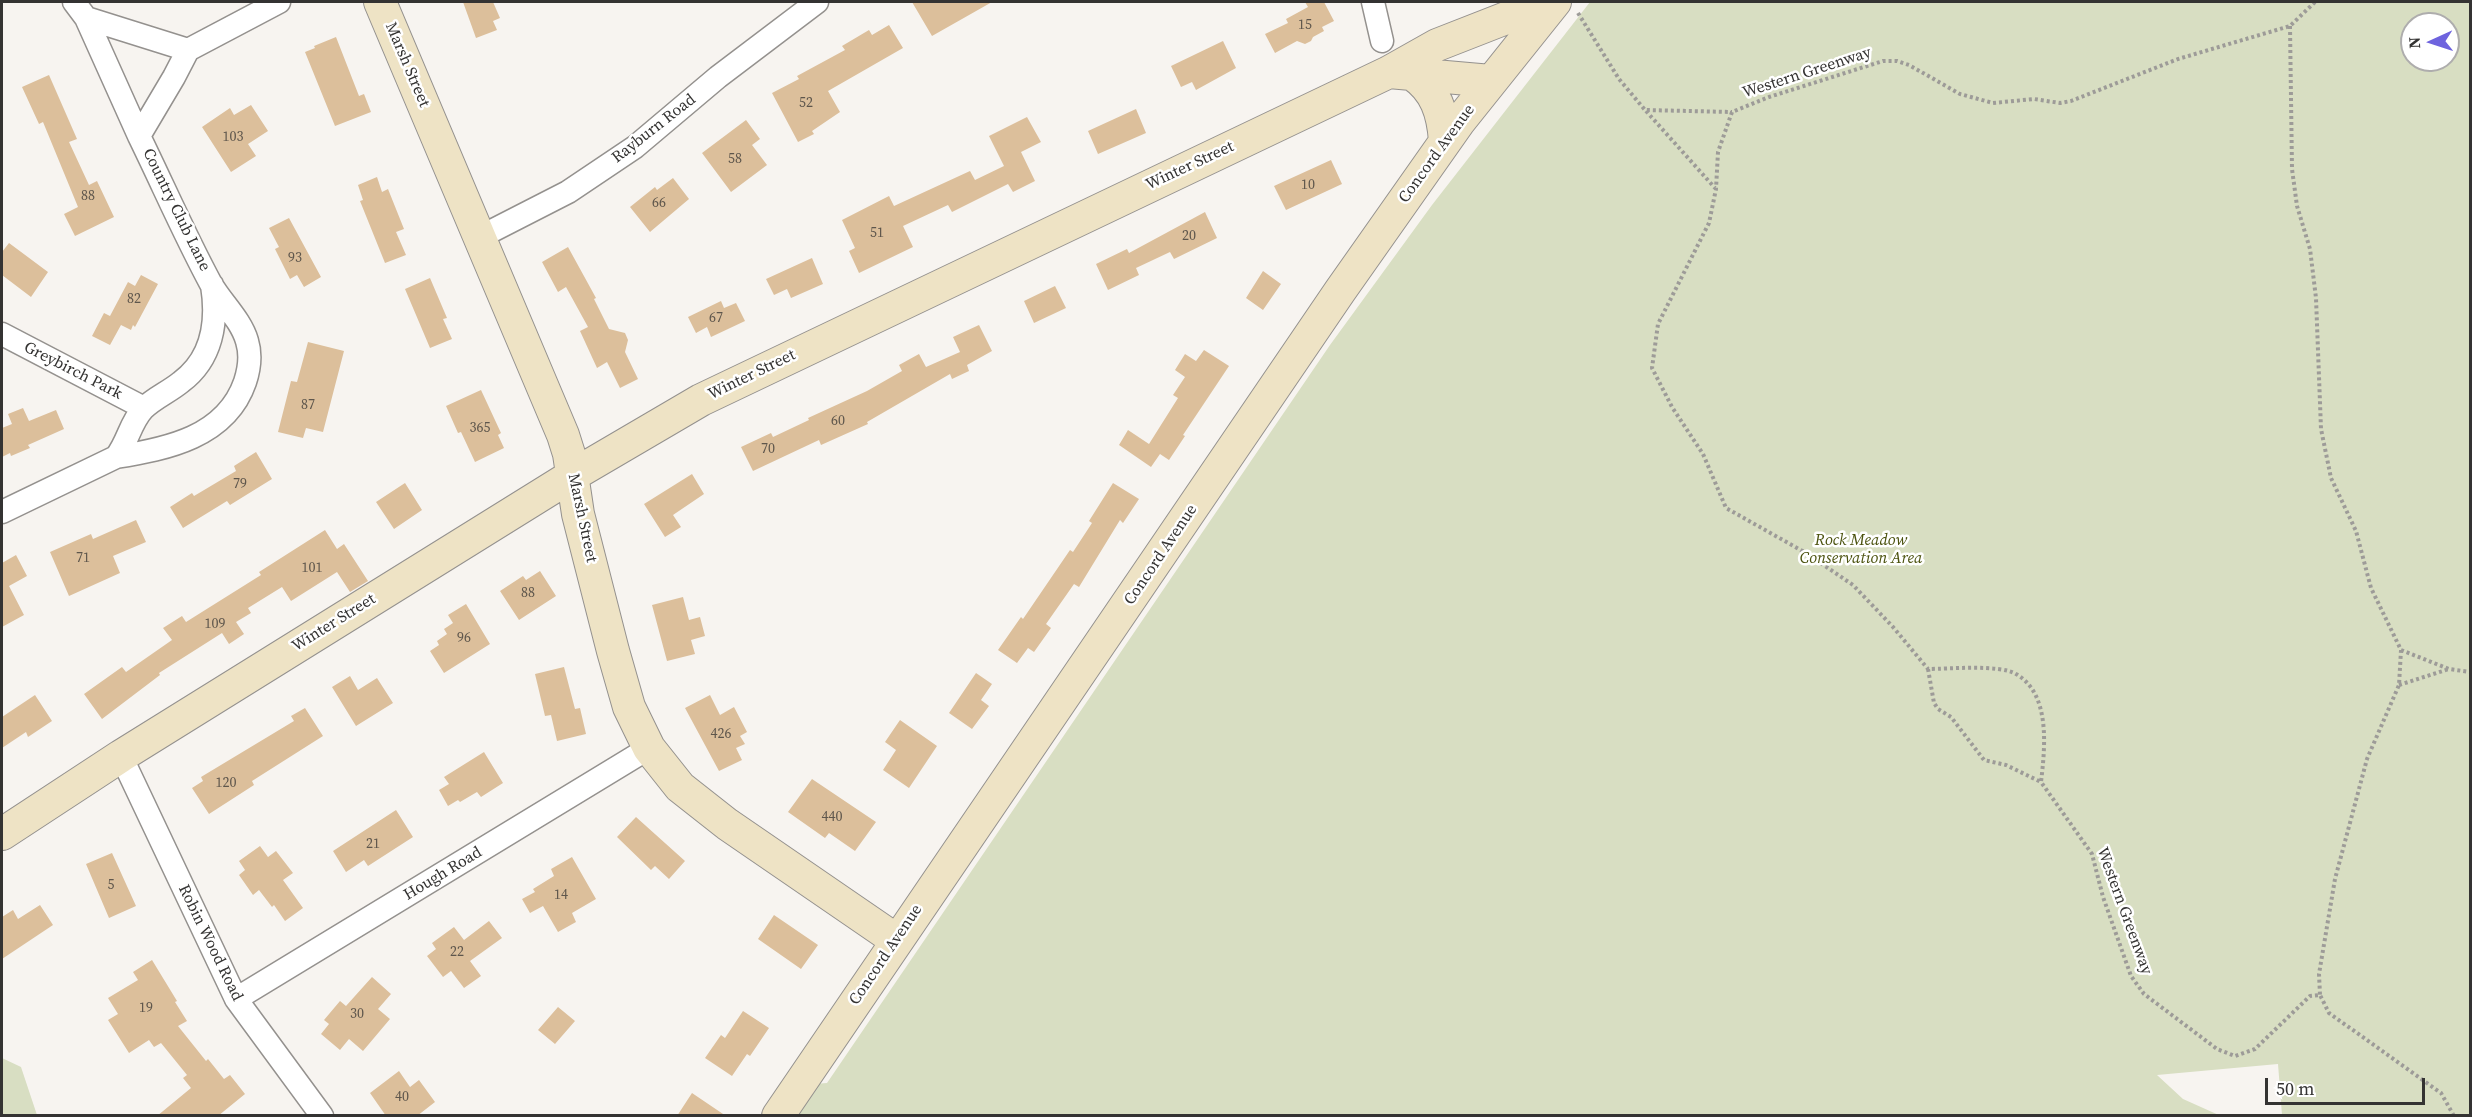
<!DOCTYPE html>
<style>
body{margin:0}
#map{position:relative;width:2472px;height:1117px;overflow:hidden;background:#f7f4f0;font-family:"Source Serif 4",serif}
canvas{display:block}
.frame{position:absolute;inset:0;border:3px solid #343332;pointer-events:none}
.north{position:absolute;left:2400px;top:12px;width:60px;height:60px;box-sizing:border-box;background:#fff;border:2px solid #aeadad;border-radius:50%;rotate:267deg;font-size:16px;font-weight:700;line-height:24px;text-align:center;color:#343332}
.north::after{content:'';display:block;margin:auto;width:21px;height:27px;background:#6e63de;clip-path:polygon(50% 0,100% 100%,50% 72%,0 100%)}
.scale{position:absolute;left:2265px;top:1078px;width:160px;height:27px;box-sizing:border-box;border:3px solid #343332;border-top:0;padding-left:8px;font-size:18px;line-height:21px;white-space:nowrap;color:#343332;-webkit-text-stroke:4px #fff;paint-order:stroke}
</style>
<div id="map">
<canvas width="2472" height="1117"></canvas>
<div class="frame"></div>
<div class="north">N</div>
<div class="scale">50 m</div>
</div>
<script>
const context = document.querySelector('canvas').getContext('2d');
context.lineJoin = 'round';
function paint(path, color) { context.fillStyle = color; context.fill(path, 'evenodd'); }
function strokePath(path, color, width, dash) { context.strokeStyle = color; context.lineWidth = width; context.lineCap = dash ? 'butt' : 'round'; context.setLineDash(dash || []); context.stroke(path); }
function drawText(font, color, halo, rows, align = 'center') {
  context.font = font + ' "Source Serif 4",serif'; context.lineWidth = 5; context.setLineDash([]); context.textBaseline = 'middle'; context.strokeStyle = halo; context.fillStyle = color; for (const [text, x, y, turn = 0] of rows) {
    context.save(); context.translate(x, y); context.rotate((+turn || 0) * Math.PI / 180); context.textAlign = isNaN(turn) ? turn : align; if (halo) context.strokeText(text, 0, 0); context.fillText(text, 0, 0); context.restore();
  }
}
paint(new Path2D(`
 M1590,2H2470V1115H2282L2278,1064L2157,1075L2183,1099L2221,1116H767L788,1086L827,1083L1330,345L1432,205ZM2412,24H2448V60H2412Z
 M2,1058L21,1067L37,1115H2Z`), '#d8dec2');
paint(new Path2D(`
 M463,2H493L500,18L493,21L497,30L476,38Z
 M912,2H992L932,36Z
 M1305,2H1324L1334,21L1322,27L1324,31L1313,37L1311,41L1305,44L1297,41L1275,53L1265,34L1288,23L1286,19L1308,7Z
 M889,25L903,48L828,91L840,112L812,131L814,134L798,142L772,93L799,79L797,76L845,50L842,46L869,30L872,35Z
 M336,37L359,96L364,94L371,112L335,126L305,52L315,48L314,46Z
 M1223,41L1236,68L1196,90L1192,82L1181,87L1171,66Z
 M49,75L77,139L69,142L89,185L97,181L114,217L75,236L64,214L78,207L43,122L39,124L22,87Z
 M251,105L268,131L248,144L256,156L231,172L202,127L230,108L234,115Z
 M1136,109L1146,133L1098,154L1088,131Z
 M1027,117L1041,142L1021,152L1035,181L1013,192L1008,184L952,212L948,205L903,226L913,247L859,273L849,251L855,248L842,220L889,196L894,206L970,171L975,180L1004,166L989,136Z
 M746,120L760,139L752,145L767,165L731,192L702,153Z
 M1331,160L1342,184L1286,210L1274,186Z
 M377,177L382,192L388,189L404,229L396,232L406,255L385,263L360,201L363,200L358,185Z
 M673,178L689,199L650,232L630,207L655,187L657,190Z
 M1205,212L1217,238L1174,259L1170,252L1136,268L1139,275L1108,290L1096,264L1127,249L1129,253Z
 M289,218L321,277L304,287L297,275L290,279L275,249L279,247L269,228Z
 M9,243L48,272L31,297L2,275V252Z
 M568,247L596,298L594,299L609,329L625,333L628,340L625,352L638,379L620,388L607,362L597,368L580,331L588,327L566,287L558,292L542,262Z
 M812,258L823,284L791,298L787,289L774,295L766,279Z
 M1263,271L1281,284L1263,310L1246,298Z
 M141,275L158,284L135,327L133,325L131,330L121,325L110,345L92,336L104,313L110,316L128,282L135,286Z
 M430,278L447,318L443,319L452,339L430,348L405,289Z
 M1055,286L1066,308L1034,323L1024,301Z
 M721,301L724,308L736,303L745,321L711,337L707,327L696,333L688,317Z
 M979,325L992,351L967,365L969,371L952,379L950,374L867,422L868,424L821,445L819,440L753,471L741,447L771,433L773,437L809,420L808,418L867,391L902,371L899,365L919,354L926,367L960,352L953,337Z
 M308,342L344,351L323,432L306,428L303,438L278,432L291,381L297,382Z
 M1204,350L1229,366L1183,435L1185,436L1169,460L1160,454L1151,467L1119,445L1128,430L1149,444L1178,398L1173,395L1185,377L1175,370L1185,354L1196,361Z
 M481,390L501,433L498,435L504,448L475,462L461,432L458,433L446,406Z
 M23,408L29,421L56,410L64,429L28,445L30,448L11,456L10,453L2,457V428L12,424L8,414Z
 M256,452L272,479L230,505L227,501L183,528L170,507L192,493L194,496L236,471L234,466Z
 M692,474L704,494L673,515L681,527L665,537L644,504Z
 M405,483L422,510L394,529L376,502Z
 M1113,483L1139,499L1123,523L1120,520L1079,587L1074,584L1046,624L1051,628L1034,652L1028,648L1017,663L998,650L1021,617L1023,619L1070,550L1073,552L1092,523L1089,521Z
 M136,520L146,542L113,556L120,573L69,596L50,552L91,534L93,539Z
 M325,530L337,549L344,544L368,581L350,592L337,572L291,601L282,587L248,608L251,613L236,622L244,634L229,644L222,633L159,673L160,675L102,719L84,694L122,667L126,672L172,640L163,628L182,616L186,622L261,575L259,572Z
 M16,555L27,576L9,586L24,615L2,627V563Z
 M540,571L556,596L519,620L500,591L523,576L526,580Z
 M683,597L689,620L700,617L705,636L691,640L695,654L667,661L652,605Z
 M466,604L490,644L444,673L430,651L439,645L437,641L447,634L444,629L453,623L448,615Z
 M564,667L575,709L580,708L586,734L557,741L551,715L545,716L535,674Z
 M976,673L992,684L981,700L989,706L972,729L949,713Z
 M350,676L358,690L377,678L393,703L356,726L332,687Z
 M35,695L52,721L28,737L26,732L2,748V717Z
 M710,695L720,715L734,707L747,732L740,736L745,744L736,748L742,760L719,771L685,708Z
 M305,708L323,736L252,781L254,785L209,814L192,788L203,781L201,777L294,721L291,716Z
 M900,720L937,746L909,788L883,770L896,750L885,742Z
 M484,752L503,783L481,797L477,792L460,802L458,800L448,806L439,790L449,784L444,777Z
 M812,779L876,822L855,851L829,833L825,838L788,812Z
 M396,810L413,837L368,866L364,860L346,872L333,851Z
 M636,817L685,861L669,879L655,866L651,870L617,837Z
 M260,846L268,857L276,851L293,873L283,880L303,908L285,921L274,905L272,907L259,890L253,895L239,875L245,870L239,861Z
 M112,853L136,906L109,918L86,864Z
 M572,857L596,899L572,913L576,922L558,932L543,906L530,913L522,899L535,892L533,889L554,876L551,869Z
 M40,905L53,925L2,959V917L13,910L18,919Z
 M774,915L818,945L801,969L758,939Z
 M489,921L502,938L470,961L481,976L464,988L451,971L443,977L427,956L436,949L432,943L454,927L464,940Z
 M152,960L177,1001L175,1002L187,1021L178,1026L206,1061L208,1059L224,1079L230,1075L245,1094L218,1116H157L191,1088L183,1078L187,1075L161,1043L154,1047L149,1040L129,1053L108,1020L118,1014L108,998L138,980L133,972Z
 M372,977L391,994L378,1009L390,1019L363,1051L349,1039L340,1050L321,1034L329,1024L324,1020L340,1001L346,1006Z
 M558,1007L575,1021L555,1044L538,1030Z
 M743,1011L769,1028L750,1056L747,1054L732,1076L705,1058L721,1035L725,1038Z
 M399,1071L410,1087L419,1080L435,1102L417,1116H386L370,1093Z
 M692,1093L726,1116H677Z`), '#dcbf9b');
const street = new Path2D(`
 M74,2L86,18L139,136
 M1373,2L1382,41
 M86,18L188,50
 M480,237L568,192L635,147L718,77L817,2
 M2,334L144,408
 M116,457C167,449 226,437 245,382C249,370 251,354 247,341C241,320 222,303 211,284C185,236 163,185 139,136L174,77L188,50L279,2
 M2,512L116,457C128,442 130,423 143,409C154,398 169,392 181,382C212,359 218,322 212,285
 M121,756L236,999L322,1116
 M236,999L649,748`);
const secondary = new Path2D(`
 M380,2L563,435L569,454L578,514L613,651L629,707L649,748L680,787L727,824L896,940
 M1389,72L1491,81
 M1412,74C1436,90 1443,113 1445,141
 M2,834L121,756L573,475L701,400L1389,72L1437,45L1547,2
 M778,1116L1340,291L1459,122L1555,2`);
strokePath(street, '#94918e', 25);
strokePath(secondary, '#94918e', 34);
strokePath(new Path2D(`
 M2315,2L2290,26L2178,59L2071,101L2060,103L2034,99L1993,103L1960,94L1909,65L1897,61H1883L1769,97L1732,112L1718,152L1716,189L1709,223L1658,324L1652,368L1672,407L1703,454L1726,508L1806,553L1853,585L1893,627L1928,669C1948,669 2000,664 2016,674C2051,694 2045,748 2041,782L2092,854L2103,897L2131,976L2144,994L2217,1049L2235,1056L2255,1049L2310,996L2320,995L2329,1013L2441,1093L2454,1116
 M1578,13L1619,79L1645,110L1732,112
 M2290,26L2292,169L2297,206L2310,249L2316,298L2321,429L2331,478L2356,531L2371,588L2401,650L2399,685L2367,759L2335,879L2319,974L2320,995
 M1646,111L1715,188
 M2401,650L2449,669L2470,672
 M1928,669L1934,703L1938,709L1951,717L1984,760L2006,765L2041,782
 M2399,685L2449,669`), '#9d9b98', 4, [3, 3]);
strokePath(street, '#fff', 22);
strokePath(secondary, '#eee3c5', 32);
drawText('14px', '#5e564c', null, [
 ["15",1305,25],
 ["52",806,103],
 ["103",233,137],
 ["58",735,159],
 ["10",1308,185],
 ["88",88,196],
 ["66",659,203],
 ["51",877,233],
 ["20",1189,236],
 ["93",295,258],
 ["82",134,299],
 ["67",716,318],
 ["87",308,405],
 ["60",838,421],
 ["365",480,428],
 ["70",768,449],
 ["79",240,484],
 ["71",83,558],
 ["101",312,568],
 ["88",528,593],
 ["109",215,624],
 ["96",464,638],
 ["426",721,734],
 ["120",226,783],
 ["440",832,817],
 ["21",373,844],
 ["5",111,885],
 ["14",561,895],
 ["22",457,952],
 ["19",146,1008],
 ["30",357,1014],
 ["40",402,1097]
]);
drawText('16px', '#343332', '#fff', [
 ["Marsh Street",407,65,67],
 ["Western Greenway",1807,73,-18],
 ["Rayburn Road",654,129,-38],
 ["Concord Avenue",1437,154,-54],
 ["Winter Street",1190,166,-25],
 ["Country Club Lane",176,210,64],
 ["Greybirch Park",73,371,27],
 ["Winter Street",752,375,-26],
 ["Marsh Street",582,518,78],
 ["Concord Avenue",1161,555,-56],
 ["Winter Street",334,623,-32],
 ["Hough Road",443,874,-31],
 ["Western Greenway",2124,911,70],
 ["Robin Wood Road",210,943,64],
 ["Concord Avenue",886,955,-56]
]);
drawText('italic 16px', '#4b520e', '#fff', [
 ["Rock Meadow",1861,541],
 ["Conservation Area",1861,559]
]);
</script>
